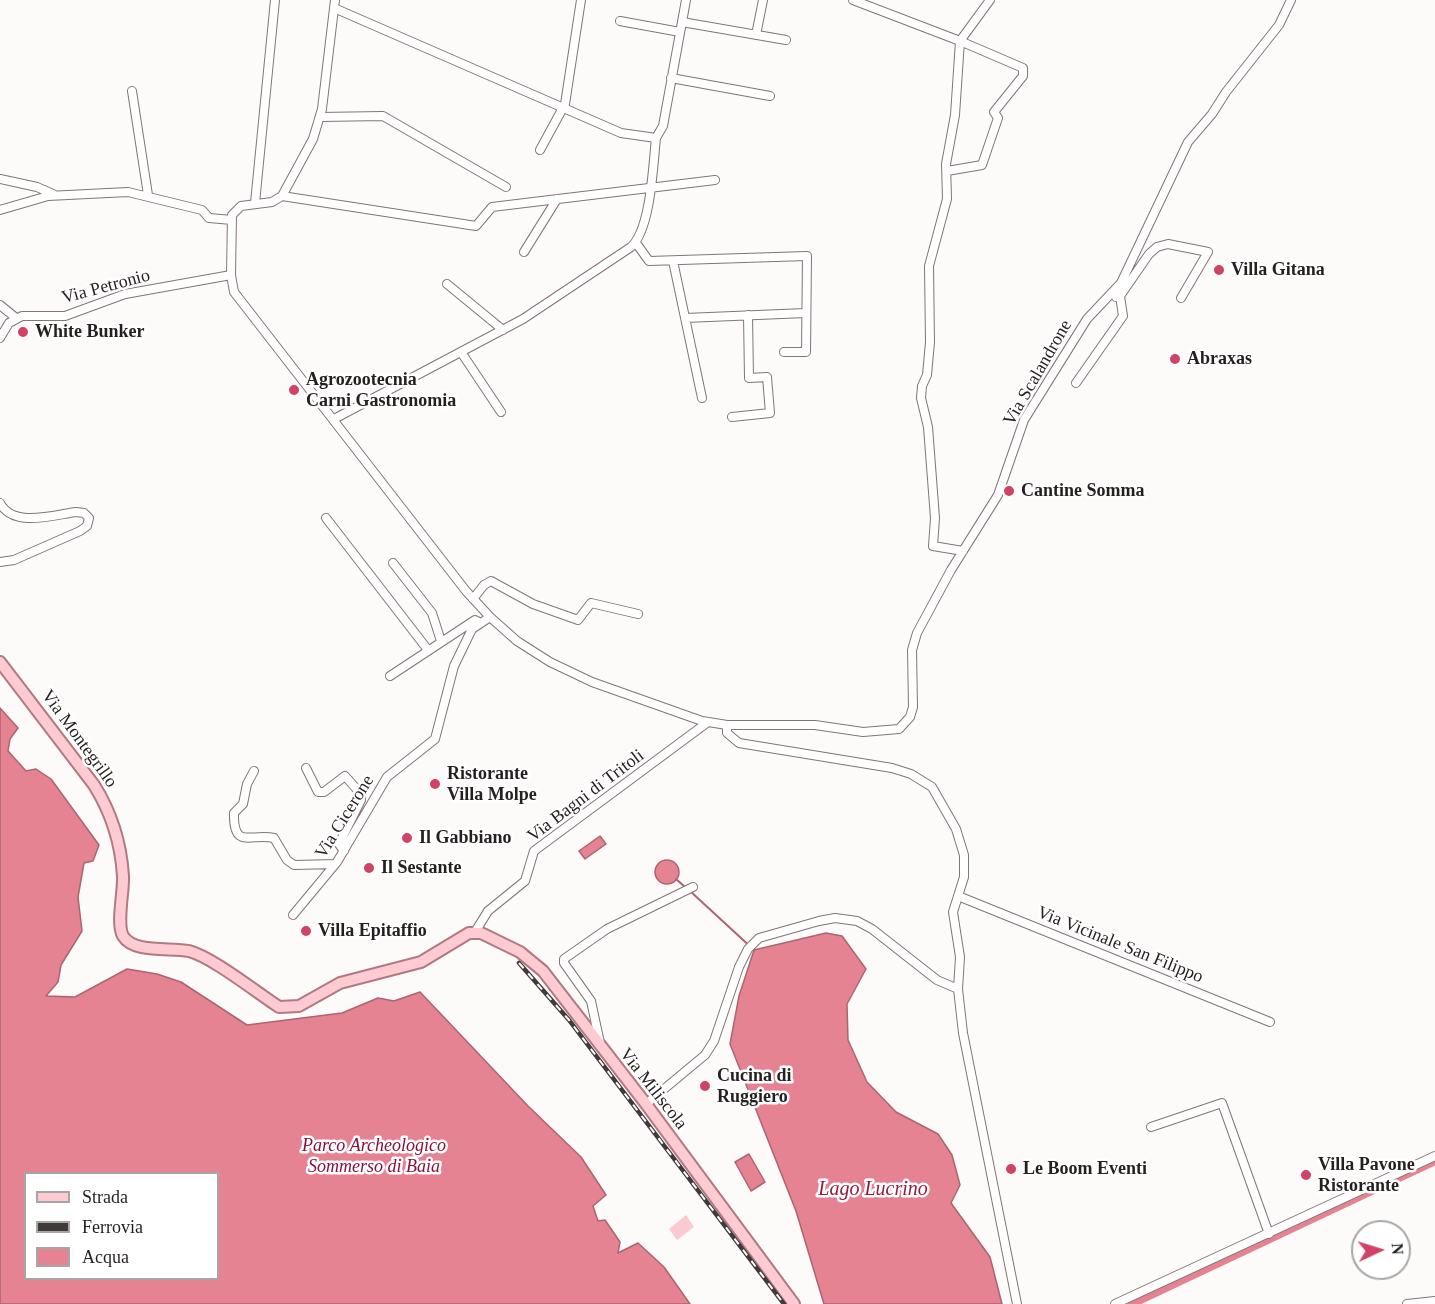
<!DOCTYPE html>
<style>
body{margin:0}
#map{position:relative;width:1435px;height:1304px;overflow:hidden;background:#fdfafa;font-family:"Times New Roman",serif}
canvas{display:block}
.legend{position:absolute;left:24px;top:1172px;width:195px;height:108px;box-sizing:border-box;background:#fff;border:2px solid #a8a5a5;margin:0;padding:8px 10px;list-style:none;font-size:18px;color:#251f1f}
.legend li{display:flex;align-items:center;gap:12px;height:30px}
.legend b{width:30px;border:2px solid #a8a5a5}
.north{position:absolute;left:1351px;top:1220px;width:60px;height:60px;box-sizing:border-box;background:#fff;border:2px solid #a8a5a5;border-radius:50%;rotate:86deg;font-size:16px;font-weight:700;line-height:24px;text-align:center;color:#251f1f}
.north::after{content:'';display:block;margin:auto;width:21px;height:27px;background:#d14266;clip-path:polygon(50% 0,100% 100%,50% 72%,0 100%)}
</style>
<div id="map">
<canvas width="1435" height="1304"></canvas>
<ul class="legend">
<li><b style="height:8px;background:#fecbd3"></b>Strada</li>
<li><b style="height:8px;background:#403a3a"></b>Ferrovia</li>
<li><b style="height:16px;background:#e58393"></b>Acqua</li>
</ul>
<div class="north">N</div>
</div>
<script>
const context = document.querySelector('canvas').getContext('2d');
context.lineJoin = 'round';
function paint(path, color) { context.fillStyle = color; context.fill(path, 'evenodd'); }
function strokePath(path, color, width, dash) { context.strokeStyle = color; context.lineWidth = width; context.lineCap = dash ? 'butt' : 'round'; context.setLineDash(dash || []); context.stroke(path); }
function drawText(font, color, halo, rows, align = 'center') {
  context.font = font + ' "Times New Roman",serif'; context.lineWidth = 5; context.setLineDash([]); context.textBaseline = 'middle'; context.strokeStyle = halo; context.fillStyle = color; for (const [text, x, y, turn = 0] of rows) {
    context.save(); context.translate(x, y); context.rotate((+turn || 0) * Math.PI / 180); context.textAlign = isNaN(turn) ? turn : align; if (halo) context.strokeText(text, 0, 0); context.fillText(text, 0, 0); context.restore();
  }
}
paint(new Path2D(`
 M686,1215L694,1227L677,1240L669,1229Z`), '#fbcad0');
const water = new Path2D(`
 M0,708L18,728L10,739L8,751L26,771L36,769L51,779L99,845L93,861L84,863L78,897L82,931L61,965L58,982L46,996L75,997L127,969L157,974L181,982L247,1025L342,1013L378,998L394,1001L420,992L528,1106L581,1157L606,1195L593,1206L598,1221L605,1220L620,1242L618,1253L638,1243L664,1267L690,1304H0ZM26,1174H218V1278H26Z
 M600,836L606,844L585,859L579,851Z
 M655 872a12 12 0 1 1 24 0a12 12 0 1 1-24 0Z
 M826,933L842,936L866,969L847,1004L848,1040L867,1082L896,1112L938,1134L952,1155L960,1185L951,1203L990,1257L1002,1304H824L796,1211L730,1044L739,996L754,950Z
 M749,1154L765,1182L751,1191L735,1162Z`);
paint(water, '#e58393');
strokePath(water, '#ab6570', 1.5);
strokePath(new Path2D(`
 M676,879L685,887
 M690,891L754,950`), '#ab6570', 2);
strokePath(new Path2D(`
 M1132,1304L1435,1161`), '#e58393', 8);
const minor = new Path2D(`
 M335,0L322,109L313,139L282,196L272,202L241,206L232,215L231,275L234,292L466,591L490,617L517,641L550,662L592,682L702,721L727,725H815L863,732L899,729L910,717L913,707L912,650L917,633L951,570L998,495L1024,420L1087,319L1121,283L1188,142L1212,114L1226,92L1279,25L1291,0
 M853,0L960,41L990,0
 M334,8L621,133L656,138C653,165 651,229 631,247L523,319L334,419
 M620,21L680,32
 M682,22L786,40
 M756,35L763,0
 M671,78L770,96
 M132,91L148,195
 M320,117L383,116L506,187
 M656,138L663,126L686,0
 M540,150L565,104L581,0
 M947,171L982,165L998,118L994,112L1023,76V68L960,41L955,115L946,164L947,199L929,266L930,342L927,375L922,386L921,398L928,427L935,518L933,546L963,551
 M0,179L37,187L53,194
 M282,196L476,226L492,207L715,180
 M255,203L275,0
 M0,210L48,196L128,192L202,210L209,218L232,220
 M636,243L649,261L807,256L806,352H784
 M524,252L557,199
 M673,261L702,398
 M447,284L503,330
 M1120,296L1149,254L1157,247L1168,244L1208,252L1181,298
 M0,305L16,318
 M685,318L806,313
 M0,338L9,323L22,316H65L125,294L231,275
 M461,352L501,412
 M1076,383L1123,316L1120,296L1116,297
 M732,417L770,413L767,377L749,378L748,315
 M0,503C13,528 53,515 76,512L84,513L89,518L87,526L80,531L14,560L0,562
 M326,518L428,650
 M393,563L432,613L441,641
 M473,599L484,585L491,581L533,604L578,620L591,603L638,614
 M390,676L475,620L481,623
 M727,725V733L739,743L892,768L911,774L932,787L956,829L964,855V877L953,912L960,957L958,989L963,1033L1017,1304
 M306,768L318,792H324L345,776L361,794V800L339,844L344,851
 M254,771L247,784L243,804L234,813C233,850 251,833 274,838L287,860L294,865L335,864
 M958,896L1270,1022
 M293,915L337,862L387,777L435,739L454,666L472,629L490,617
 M475,932L488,911L525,881L534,851L708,722
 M600,1043L591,1001L564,963V959L607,929L693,887
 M646,1104L705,1055L714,1041L739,967L748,949L759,938L819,921L835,918L857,921L872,929L937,980L958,989
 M1151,1127L1222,1103L1269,1234
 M1115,1304L1435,1156
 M1407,1304L1435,1301`);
const major = new Path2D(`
 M0,662L94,785C111,812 121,844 123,876C124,891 116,924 123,936C134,954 171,947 189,951C212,957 256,992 279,1007L299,1006L340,983L421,962L469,933H481L520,952L543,971L646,1104L794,1304`);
strokePath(minor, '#837476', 10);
strokePath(major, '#b17980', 14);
strokePath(minor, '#fff', 8);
strokePath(major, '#fecbd3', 10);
const rail = new Path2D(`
 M519,963L569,1020L784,1304`);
strokePath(rail, '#403a3a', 4.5);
strokePath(rail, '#fff', 2, [7]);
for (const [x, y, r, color] of [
 [1219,270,6,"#d14266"],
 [23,332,6,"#d14266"],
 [1175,359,6,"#d14266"],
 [294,390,6,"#d14266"],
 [1009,491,6,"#d14266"],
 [435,784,6,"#d14266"],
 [407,838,6,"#d14266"],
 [369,868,6,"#d14266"],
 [306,931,6,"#d14266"],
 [705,1086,6,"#d14266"],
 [1011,1169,6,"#d14266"],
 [1306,1175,6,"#d14266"]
]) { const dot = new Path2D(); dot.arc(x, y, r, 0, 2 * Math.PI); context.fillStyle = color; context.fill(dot); strokePath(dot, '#fff', 2); }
drawText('bold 18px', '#251f1f', '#fff', [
 ["Villa Gitana",1231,270],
 ["White Bunker",35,332],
 ["Abraxas",1187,359],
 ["Agrozootecnia",306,380],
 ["Carni Gastronomia",306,401],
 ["Cantine Somma",1021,491],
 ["Ristorante",447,774],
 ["Villa Molpe",447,795],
 ["Il Gabbiano",419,838],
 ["Il Sestante",381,868],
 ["Villa Epitaffio",318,931],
 ["Cucina di",717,1076],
 ["Ruggiero",717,1097],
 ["Villa Pavone",1318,1165],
 ["Ristorante",1318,1186],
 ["Le Boom Eventi",1023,1169]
], 'left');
drawText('18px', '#251f1f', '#fff', [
 ["Via Petronio",106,287,-15],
 ["Via Scalandrone",1038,373,-60],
 ["Via Montegrillo",79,739,54],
 ["Via Bagni di Tritoli",586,796,-37],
 ["Via Cicerone",345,817,-58],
 ["Via Vicinale San Filippo",1120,945,22],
 ["Via Miliscola",653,1089,52]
]);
drawText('italic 18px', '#871137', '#fff', [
 ["Parco Archeologico",374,1146],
 ["Sommerso di Baia",374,1167]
]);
drawText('italic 20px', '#921e3f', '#fff', [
 ["Lago Lucrino",873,1190]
]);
</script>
